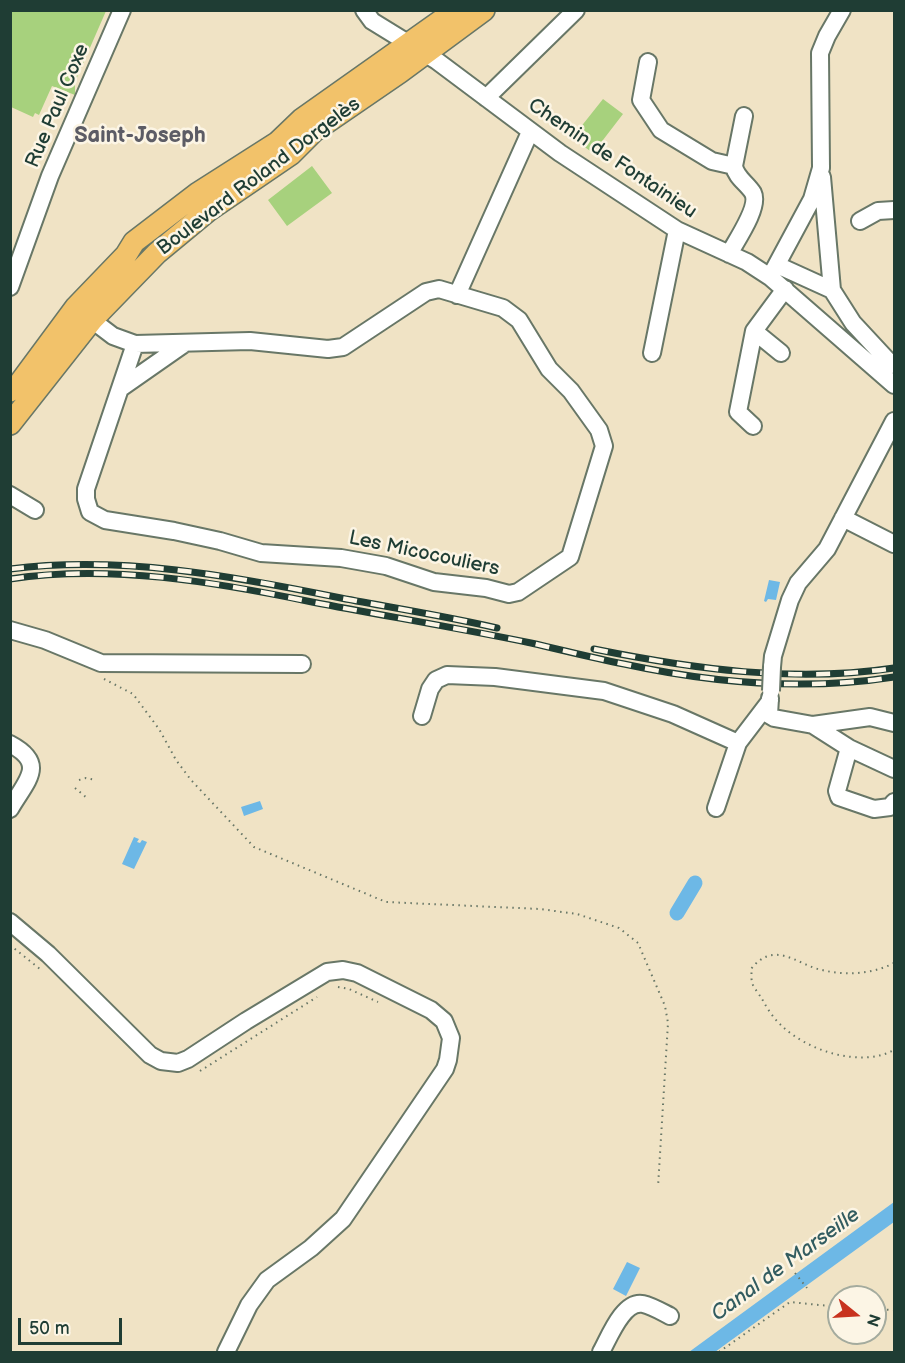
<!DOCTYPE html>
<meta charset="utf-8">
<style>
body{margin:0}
#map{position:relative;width:905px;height:1363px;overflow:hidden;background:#f0e3c5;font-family:"Balsamiq Sans",sans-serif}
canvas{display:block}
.frame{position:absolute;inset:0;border:12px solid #1f3d34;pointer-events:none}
.north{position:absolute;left:827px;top:1285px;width:60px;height:60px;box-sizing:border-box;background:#fcf5e5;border:2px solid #a4ab9e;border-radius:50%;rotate:108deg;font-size:16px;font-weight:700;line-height:24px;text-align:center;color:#1f3d34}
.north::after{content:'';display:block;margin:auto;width:21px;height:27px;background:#c8321e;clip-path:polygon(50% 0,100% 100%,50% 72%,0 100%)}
.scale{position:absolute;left:18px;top:1318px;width:104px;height:27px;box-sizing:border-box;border:3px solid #1f3d34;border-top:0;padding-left:8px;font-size:18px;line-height:21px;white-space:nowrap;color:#1f3d34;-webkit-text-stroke:4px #fcf5e5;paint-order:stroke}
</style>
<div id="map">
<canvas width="905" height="1363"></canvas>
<div class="frame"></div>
<div class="north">N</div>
<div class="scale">50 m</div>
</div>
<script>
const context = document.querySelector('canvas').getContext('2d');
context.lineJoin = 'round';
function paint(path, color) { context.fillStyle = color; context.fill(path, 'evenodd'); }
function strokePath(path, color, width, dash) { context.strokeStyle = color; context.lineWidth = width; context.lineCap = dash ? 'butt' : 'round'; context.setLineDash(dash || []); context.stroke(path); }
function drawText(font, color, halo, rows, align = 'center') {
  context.font = font + ' "Balsamiq Sans",sans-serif'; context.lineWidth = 5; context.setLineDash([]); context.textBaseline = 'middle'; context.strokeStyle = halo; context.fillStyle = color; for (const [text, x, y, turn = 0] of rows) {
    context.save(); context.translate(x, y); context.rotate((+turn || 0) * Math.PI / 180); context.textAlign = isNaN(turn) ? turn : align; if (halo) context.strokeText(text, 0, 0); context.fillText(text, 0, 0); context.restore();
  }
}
paint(new Path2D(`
 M11,10L106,11L75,82V95L52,86L39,115L35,113L33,117L11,107Z
 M603,99L623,114L593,153L572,138Z
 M312,166L332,193L287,226L268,200Z`), '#a7d17d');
paint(new Path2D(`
 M769,580L780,582L776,600L768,599L766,602L764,601Z
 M260,801L263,809L244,816L241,807Z
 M134,837L139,839L137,842L140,843L142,840L147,842L134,869L122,864Z
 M894,1202V1222L715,1352H689Z
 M627,1262L640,1268L626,1296L613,1289Z`), '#6db8e6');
strokePath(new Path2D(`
 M677,913L695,883`), '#6db8e6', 15);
const minor = new Path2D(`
 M364,10L372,21L437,61L560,153L677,230L747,262L770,277L894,385
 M648,62L641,100L661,130L712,161L734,166
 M486,98L576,10
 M822,177L832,290L853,323L892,365
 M860,221L878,211L894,210
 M729,254C736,241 760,207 753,193C747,183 736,178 734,166L744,116
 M777,265L832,290
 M770,277L812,199L821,168L820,53L827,36L842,10
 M10,287L50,176L122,10
 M457,295L530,132
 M84,314L113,336L135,344L86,489V499L90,512L105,520L174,531L220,541L261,553L341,558L386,566L434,582L486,588L509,594L518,592L570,557L604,446L599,430L571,391L549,369L519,320L503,308L439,289L426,292L343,347L328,349L250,341L135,344
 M754,331L781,353
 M652,353L677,230
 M121,388L184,344
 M753,426L738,412L754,331L785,289
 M10,495L35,510
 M843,518L894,544
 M10,630L45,640L101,663L302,664
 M772,667L773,656L790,600L798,583L827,549L894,421
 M770,698L769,715L774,718L813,725L849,748L894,769
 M422,716L430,689L436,680L447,675L495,677L604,691L673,714L738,743L770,701
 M813,725L870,717L894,723
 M10,744C48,764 26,781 10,809
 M849,748L837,791L839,797L874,809L890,807L894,802
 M716,808L738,743
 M10,922L48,954L150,1055L161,1061L178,1063L188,1059L246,1021L327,972L343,970L357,973L431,1010L444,1021L451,1038L448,1060L445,1069L343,1219L311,1248L267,1280L249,1305L226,1352
 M601,1352C609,1338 623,1300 643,1304C652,1306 662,1312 670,1316`);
const major = new Path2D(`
 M10,391L19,384L76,307L126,255L134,242L198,193L278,142L302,119L456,10
 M10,424L92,320L157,253L209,210L291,154L314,131L400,72L484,10`);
strokePath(minor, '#687767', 20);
strokePath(major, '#687767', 24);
strokePath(new Path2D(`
 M104,679L133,694L159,729L176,760L191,780L254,847L386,902L540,909L577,914L619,928L638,943L665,1006L668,1023L658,1187
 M79,780L86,778L95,780
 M75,788L87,798
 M10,945L40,969
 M894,963C873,974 846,976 822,970C797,965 775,939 751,969C752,973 751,978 752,983C754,988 759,994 762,999C767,1008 773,1018 781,1025C807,1051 861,1068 894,1050
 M338,987L349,989L378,1002
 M200,1071L317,997
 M795,1273L807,1288
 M875,1309L894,1310
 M719,1352L790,1302L839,1307`), '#687767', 2, [1.5, 4.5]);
strokePath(minor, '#fff', 16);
strokePath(major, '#f2c26a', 21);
const rail = new Path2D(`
 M10,569C121,555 232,576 341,598C393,608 445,616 497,628
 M10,579C110,564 215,582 312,602C385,616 458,628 531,643C562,650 593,658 624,664C712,683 805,691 894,677
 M594,649C693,669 794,683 894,668`);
strokePath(rail, '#1f3d34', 7);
strokePath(rail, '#fcf5e5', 4.5, [14]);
const minorBridge = new Path2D(`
 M771,691L772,667`);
strokePath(minorBridge, '#687767', 20, []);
strokePath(minorBridge, '#fff', 16);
drawText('20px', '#1f3d34', '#fcf5e5', [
 ["Rue Paul Coxe",58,106,-67],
 ["Chemin de Fontainieu",612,159,34],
 ["Boulevard Roland Dorgelès",259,177,-37],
 ["Les Micocouliers",424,554,12]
]);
drawText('italic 21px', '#325c60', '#fcf5e5', [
 ["Canal de Marseille",786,1265,-36]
]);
drawText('bold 22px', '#5c5c65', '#fcf5e5', [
 ["Saint-Joseph",140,136]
]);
</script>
